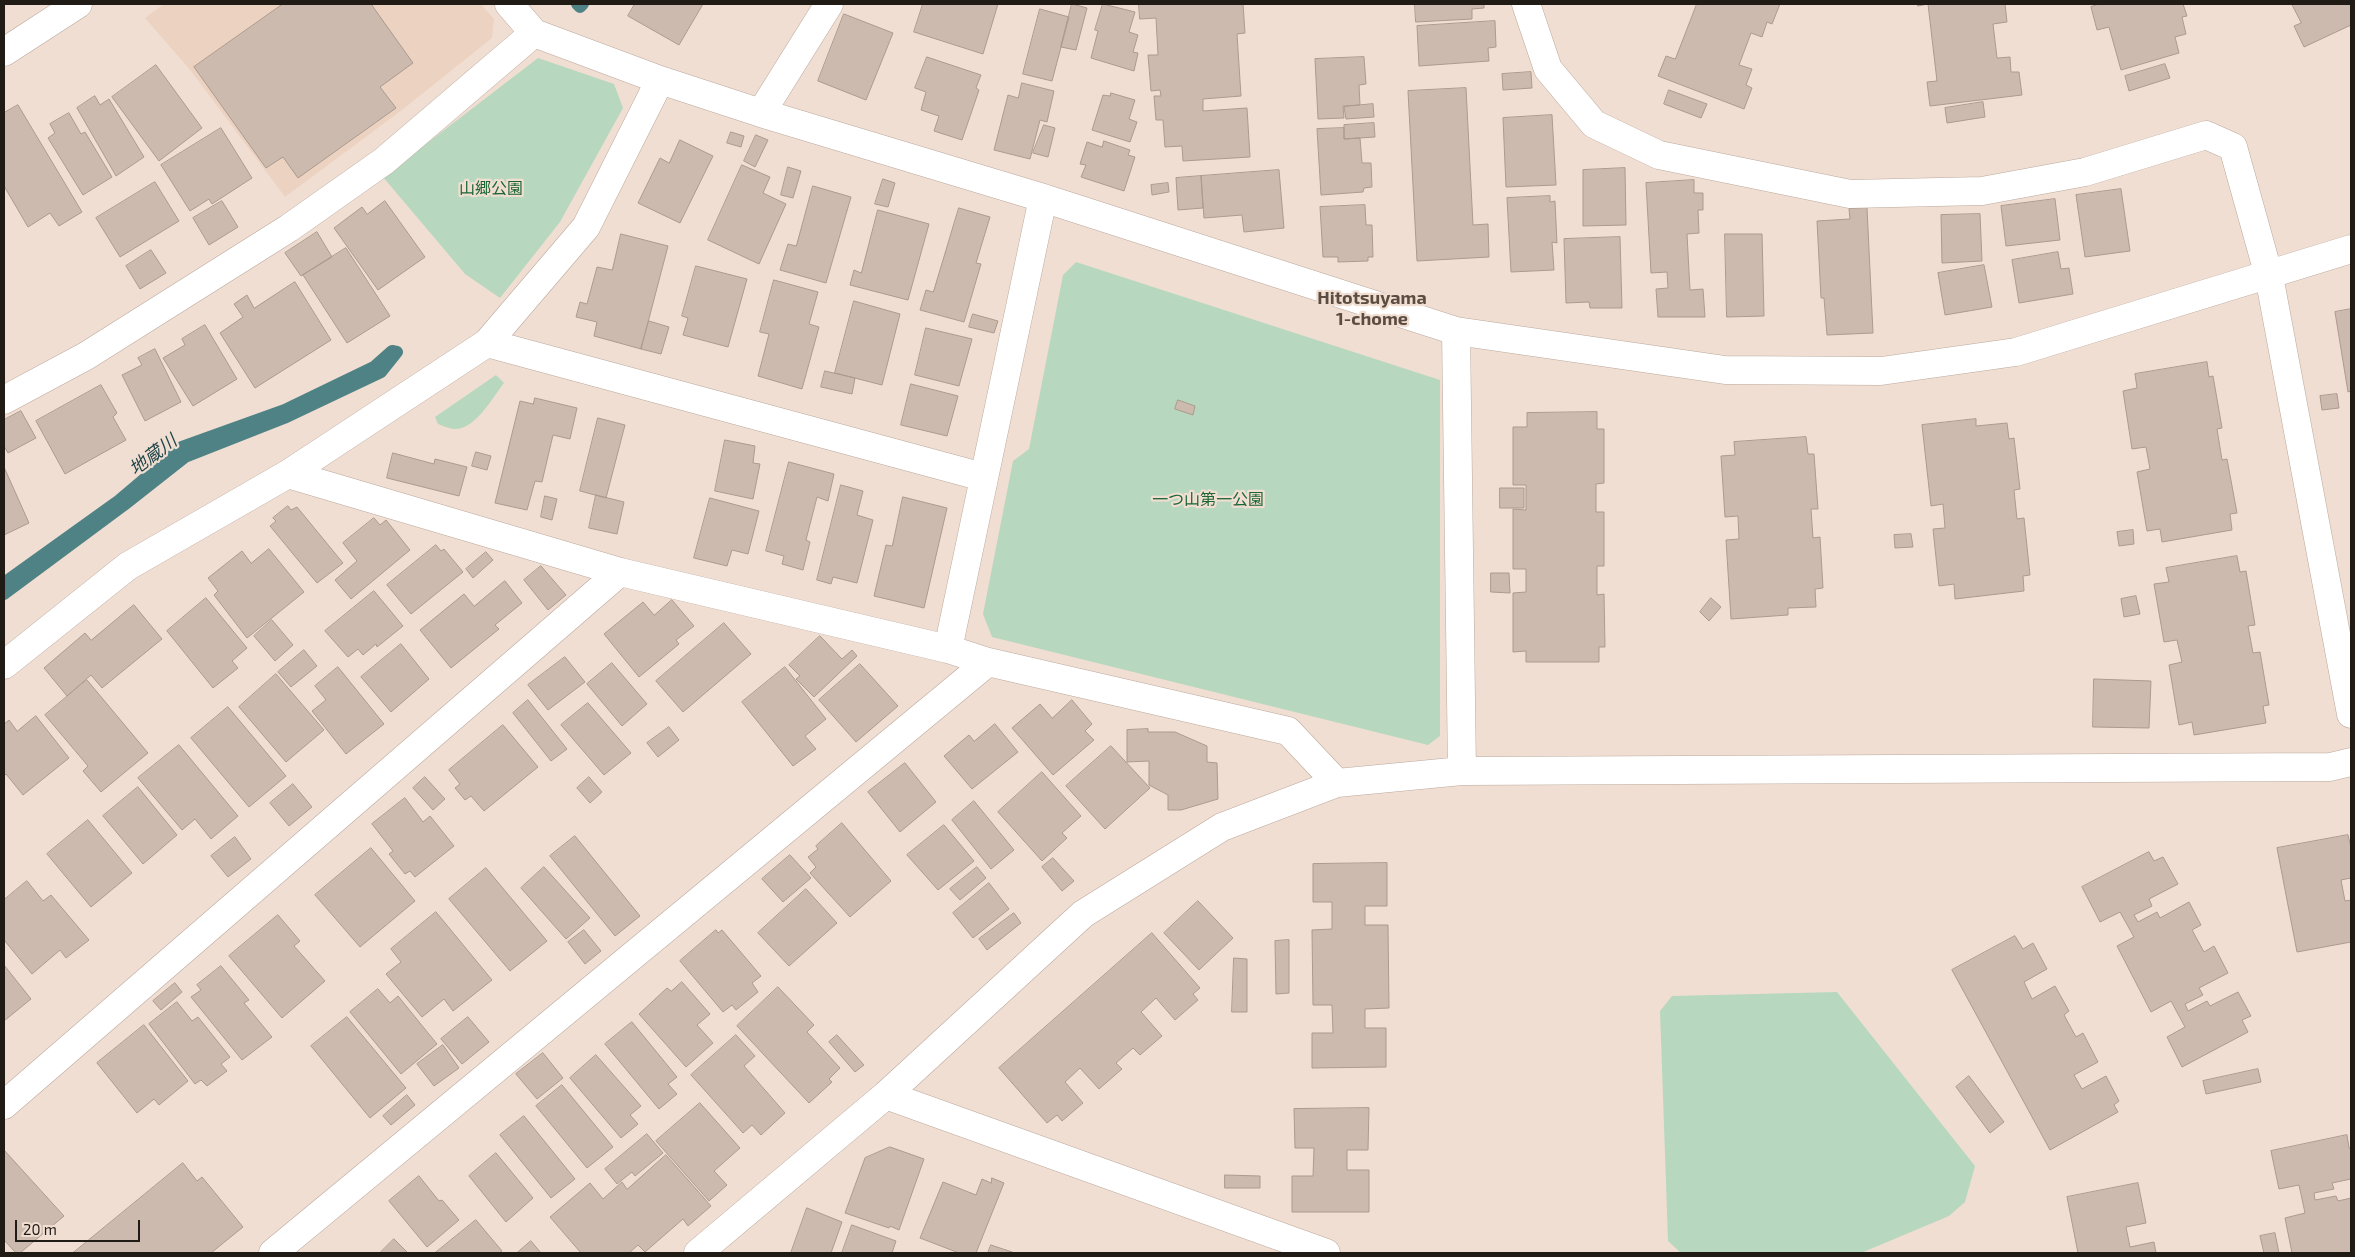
<!DOCTYPE html>
<meta charset="utf-8">
<style>
body{margin:0}
#map{position:relative;width:2355px;height:1257px;overflow:hidden;background:#f1ded2;font-family:"Exo 2",sans-serif}
canvas{display:block}
.frame{position:absolute;inset:0;border:5px solid #211b16;pointer-events:none}
.scale{position:absolute;left:15px;top:1220px;width:125px;height:22px;box-sizing:border-box;border:2px solid #211b16;border-top:0;padding-left:6px;font-size:15px;line-height:18px;white-space:nowrap;color:#211b16;-webkit-text-stroke:4px #f1ded2;paint-order:stroke}
</style>
<div id="map">
<canvas width="2355" height="1257"></canvas>
<div class="frame"></div>
<div class="scale">20 m</div>
</div>
<script>
const context = document.querySelector('canvas').getContext('2d');
context.lineJoin = 'round';
function paint(path, color) { context.fillStyle = color; context.fill(path, 'evenodd'); }
function strokePath(path, color, width, dash) { context.strokeStyle = color; context.lineWidth = width; context.lineCap = dash ? 'butt' : 'round'; context.setLineDash(dash || []); context.stroke(path); }
function drawText(font, color, halo, rows, align = 'center') {
  context.font = font + ' "Exo 2","Noto Sans JP",sans-serif'; context.lineWidth = 4.5; context.setLineDash([]); context.textBaseline = 'middle'; context.strokeStyle = halo; context.fillStyle = color; for (const [text, x, y, turn = 0] of rows) {
    context.save(); context.translate(x, y); context.rotate((+turn || 0) * Math.PI / 180); context.textAlign = isNaN(turn) ? turn : align; if (halo) context.strokeText(text, 0, 0); context.fillText(text, 0, 0); context.restore();
  }
}
paint(new Path2D(`
 M164,4H481L494,19L492,38L402,110L285,197L191,71L145,18Z`), '#ecd2c1');
paint(new Path2D(`
 M538,58L614,84L623,108L560,222L500,298L465,274L383,177Z
 M1076,262L1440,380V736L1428,745L992,637L983,614L1013,461L1029,449L1063,275Z
 M496,375L504,383C492,398 475,431 453,429C448,428 443,426 438,424L435,417Z
 M1837,992L1975,1166L1965,1202L1949,1216L1861,1253H1681L1668,1241L1660,1011L1672,996Z`), '#b7d8be');
strokePath(new Path2D(`
 M577,4L580,7L583,4
 M4,583L117,502L182,447L285,410L374,367L392,351L397,352L381,372L284,418L185,457L124,505L4,594`), '#4e8285', 12);
const building = new Path2D(`
 M283,4H371L413,63L380,87L396,108L298,178L283,157L266,168L194,67Z
 M635,4H703L679,45L628,16Z
 M923,4H998L983,54L914,32Z
 M1072,4L1087,8L1076,50L1061,47Z
 M1103,4L1135,12L1129,32L1138,35L1133,52L1138,53L1134,71L1091,58L1098,31L1095,30Z
 M1139,4H1243L1245,33L1237,34L1241,96L1203,99V111L1247,108L1250,157L1183,161L1182,146L1165,147L1163,120H1156L1154,96H1161L1160,90L1151,91L1148,55H1158L1156,18L1140,19Z
 M1415,4H1484V8L1472,9V19L1416,22Z
 M1697,4H1780L1772,24L1767,22L1762,37L1751,33L1739,65L1752,69L1746,85L1752,88L1744,109L1658,76L1666,56L1675,59Z
 M1918,4H2005L2007,22L1993,24L1997,58L2010,57L2011,72H2019L2022,95L1930,106L1927,82L1937,81L1928,4L1918,6Z
 M2099,4H2183L2187,16L2182,17L2186,34L2175,37L2179,53L2121,70L2109,27L2097,30L2091,7Z
 M2292,4H2351V25L2304,47L2294,26L2301,23Z
 M1040,9L1069,17L1052,81L1023,74Z
 M844,14L893,33L866,100L818,81Z
 M1495,21L1496,47L1488,48L1489,61L1419,66L1417,26Z
 M927,57L981,75L976,88L979,90L962,140L934,131L939,116L921,110L926,92L915,88Z
 M1364,57L1366,84L1359,85L1360,105L1343,106L1344,118L1318,119L1315,59Z
 M2165,64L2170,78L2129,91L2125,76Z
 M156,65L202,128L159,161L112,97Z
 M1531,72L1532,88L1503,90L1502,74Z
 M1022,83L1054,91L1047,122L1040,120L1030,159L994,150L1008,95L1018,98Z
 M1466,88L1473,225L1488,224L1489,257L1417,261L1408,91Z
 M1669,90L1707,104L1701,118L1664,104Z
 M1111,93L1135,100L1129,119L1137,122L1130,142L1092,130L1103,95L1110,96Z
 M95,96L100,105L109,99L144,157L116,176L77,108Z
 M1983,102L1985,117L1947,123L1945,108Z
 M1373,104L1374,117L1346,119L1344,107Z
 M18,105L82,212L59,226L50,213L28,227L4,186V113Z
 M69,113L81,134L85,132L112,177L83,195L48,138L55,133L50,124Z
 M1552,115L1556,185L1506,187L1503,118Z
 M1374,123L1375,137L1344,139V125Z
 M1044,125L1055,128L1048,157L1033,153Z
 M221,128L252,178L212,204L209,199L190,211L161,165Z
 M1344,128V139L1360,138L1362,163H1371L1372,187L1364,188L1363,192L1321,195L1317,129Z
 M731,132L744,136L741,147L727,143Z
 M756,135L768,140L755,167L744,161Z
 M680,140L713,156L680,223L638,203L660,158L669,163Z
 M1104,141L1130,150L1128,155L1135,157L1124,191L1081,177L1086,165L1080,164L1087,142L1102,147Z
 M742,165L770,177L763,193L786,204L759,264L708,240Z
 M788,167L801,171L793,198L781,195Z
 M1625,168L1626,225L1583,226V170Z
 M1279,170L1284,228L1244,232L1242,215L1204,218L1201,176Z
 M1201,176L1203,208L1178,210L1176,178Z
 M883,179L895,183L888,207L875,204Z
 M1694,180V193H1703V210H1698L1699,233L1687,234L1690,290L1703,289L1705,317H1658L1656,289L1668,288L1667,272L1651,273L1646,183Z
 M155,182L179,221L120,257L96,218Z
 M1168,183L1169,192L1152,195L1151,185Z
 M813,186L851,197L826,283L780,270L788,244L796,246Z
 M2121,189L2130,251L2085,257L2076,195Z
 M1550,196V202L1555,201L1557,243L1552,242L1554,270L1511,272L1507,198Z
 M2055,199L2060,240L2006,246L2001,206Z
 M222,201L238,227L209,245L193,218Z
 M385,201L425,257L378,290L334,228L362,207L367,214Z
 M1365,205L1366,225H1372L1373,257H1368V261L1338,262V257H1323L1320,207Z
 M959,208L990,217L976,263L981,264L964,322L920,310L926,290L933,292Z
 M1867,208L1873,333L1827,335L1824,298H1821L1817,221L1850,219L1849,209Z
 M878,210L929,224L908,300L850,285L854,270L861,273Z
 M1980,214L1982,261L1942,263L1941,215Z
 M317,232L332,257L301,276L285,253Z
 M621,234L668,246L641,349L594,336L597,322L576,317L580,302L587,304L597,267L612,270Z
 M1725,234H1762L1764,316L1727,317Z
 M1620,237L1622,308H1590L1589,302L1566,303L1564,239Z
 M346,248L390,316L347,343L303,275Z
 M151,250L166,273L140,289L126,266Z
 M2058,252L2061,269L2069,268L2073,294L2019,303L2012,260Z
 M1984,265L1992,307L1945,315L1938,273Z
 M696,266L747,279L728,347L683,335L688,318L682,316Z
 M774,280L818,292L809,324L819,327L802,389L758,376L769,334L760,332Z
 M295,282L331,340L255,388L220,333L243,317L234,304L247,295L254,308Z
 M854,301L900,314L882,385L835,373Z
 M2351,309V391L2348,392L2335,312Z
 M973,314L998,321L994,333L969,327Z
 M649,321L669,327L661,354L641,349Z
 M205,325L237,379L193,406L163,358L185,345L182,339Z
 M926,328L972,339L959,386L915,375Z
 M155,349L181,402L145,421L122,375L142,365L138,358Z
 M2207,362L2209,377L2213,376L2222,428L2217,429L2222,460L2227,459L2237,513L2230,514L2232,530L2162,542L2160,529L2147,531L2137,472L2150,469L2146,447L2132,449L2123,391L2137,388L2135,374Z
 M825,371L855,378L852,394L821,387Z
 M911,384L958,396L947,436L901,425Z
 M101,385L117,413L113,417L126,440L65,474L36,421Z
 M2337,394L2339,408L2322,410L2320,396Z
 M535,398L577,408L570,439L553,435L542,482L535,481L527,510L495,503L520,401L533,404Z
 M1178,400L1195,406L1193,415L1175,409Z
 M21,411L36,438L8,453L4,446V420Z
 M1597,412V429H1604V483L1596,484V512H1604V566H1597V595L1604,594L1605,647H1599V662H1526V651L1513,652V593L1526,592V569H1513V509L1526,510V485H1513V427H1527V413Z
 M598,418L625,425L606,498L580,491Z
 M1976,419V426L2007,423L2009,439L2014,438L2020,489L2014,490L2017,519L2024,518L2030,575L2023,576L2024,591L1955,599L1954,584L1939,586L1933,529L1945,528L1943,504L1931,506L1922,425Z
 M1806,437L1808,454H1814L1818,509H1811L1813,538L1820,537L1823,588L1815,589L1816,607L1788,608V615L1731,619L1726,540L1739,539L1738,516L1725,517L1721,456L1735,455L1734,442Z
 M725,440L755,446L753,463L760,464L753,499L715,491Z
 M476,452L491,456L487,470L472,466Z
 M393,453L434,464L435,459L467,467L459,496L387,478Z
 M789,462L834,474L828,501L817,497L806,540L810,542L803,570L782,564L784,556L766,551Z
 M4,467L29,523L4,535Z
 M841,485L863,491L857,515L873,520L857,583L833,577L831,584L817,580Z
 M1500,488H1524V508H1500Z
 M596,495L624,502L617,534L589,528Z
 M545,496L557,499L552,520L541,517Z
 M903,497L947,508L924,608L874,596L886,545L892,546Z
 M710,498L759,511L748,554L732,550L727,566L694,558Z
 M288,506L291,510L297,507L343,563L317,583L270,526L276,521L273,518Z
 M374,518L380,525L386,520L410,550L351,599L335,580L357,561L343,543Z
 M2133,530L2134,544L2119,546L2117,532Z
 M1911,534L1913,547L1895,548L1894,535Z
 M436,545L441,551L444,549L463,572L411,614L387,585Z
 M269,549L304,592L247,638L214,595L218,591L208,578L242,551L251,563Z
 M486,552L493,560L473,578L466,569Z
 M2237,556L2240,572L2246,571L2255,625L2248,626L2253,653L2260,652L2269,705L2263,706L2266,723L2194,735L2192,722L2179,725L2169,665L2182,662L2177,640L2164,642L2154,584L2169,582L2166,568Z
 M541,566L566,595L548,610L524,580Z
 M1491,573H1509L1510,593L1491,592Z
 M505,581L522,603L495,625L499,629L451,668L420,630L464,594L474,606Z
 M374,591L403,626L377,647L376,644L363,655L358,649L348,657L325,631Z
 M2136,596L2140,614L2124,617L2121,599Z
 M206,598L247,648L232,661L238,668L213,688L167,631Z
 M1711,598L1721,607L1709,621L1700,612Z
 M672,600L694,626L676,640L679,644L639,677L604,634L643,602L654,615Z
 M134,605L162,639L102,688L91,675L67,696L44,668L85,633L91,640Z
 M272,620L293,645L275,661L254,636Z
 M724,623L751,654L683,712L656,681Z
 M820,636L842,659L852,650L857,656L814,697L796,679L800,676L789,665Z
 M401,644L429,679L391,712L361,677Z
 M304,650L317,666L291,687L278,672Z
 M565,657L585,682L548,710L528,685Z
 M612,663L647,704L622,726L587,684Z
 M860,664L898,706L856,742L819,700Z
 M338,667L384,724L346,754L312,711L326,700L315,686Z
 M785,667L826,719L805,736L816,749L793,766L742,702Z
 M276,674L324,730L286,762L239,707Z
 M2094,679L2151,681L2149,728L2093,727Z
 M87,680L148,753L101,792L83,771L88,766L45,715Z
 M528,700L567,749L551,761L513,713Z
 M1072,700L1092,724L1085,731L1094,740L1053,775L1012,728L1040,704L1052,718Z
 M588,703L631,753L604,775L561,725Z
 M228,707L286,776L249,807L191,738Z
 M36,716L69,758L23,795L6,774L4,776V724L9,720L17,731Z
 M995,724L1018,752L972,789L944,756L969,735L974,741Z
 M503,725L538,767L484,811L471,796L465,800L455,788L460,784L449,770Z
 M669,727L679,740L658,757L647,743Z
 M1148,729V732H1175L1207,746V762L1217,763L1218,799L1181,810H1168V795L1149,785V761L1127,762V730Z
 M179,745L238,816L211,839L195,819L182,830L138,778Z
 M1111,746L1150,788L1105,829L1066,786Z
 M905,763L936,802L900,832L868,792Z
 M1042,772L1081,816L1062,833L1067,838L1042,861L998,812Z
 M425,777L445,799L433,810L413,788Z
 M589,777L602,792L590,803L577,788Z
 M293,784L312,807L289,826L270,803Z
 M138,787L177,835L143,864L103,816Z
 M405,798L423,822L430,816L454,846L415,877L410,871L405,874L389,854L393,851L372,824Z
 M974,801L1014,850L991,869L952,820Z
 M88,820L132,873L91,907L47,854Z
 M842,823L891,881L850,917L810,873L816,867L808,857L818,849L816,846Z
 M944,825L974,861L938,890L907,855Z
 M2348,835L2351,847V878L2341,880L2345,901L2351,900V942L2297,952L2277,848Z
 M575,836L640,916L615,936L550,856Z
 M235,837L251,859L228,877L211,856Z
 M371,848L415,901L360,947L315,895Z
 M2149,852L2154,861L2163,857L2178,884L2149,899L2152,906L2134,915L2138,922L2157,912L2160,918L2189,902L2201,925L2192,930L2204,952L2214,946L2228,973L2199,988L2203,995L2185,1004L2188,1011L2207,1001L2210,1006L2238,992L2251,1016L2242,1020L2248,1032L2182,1067L2167,1037L2185,1027L2171,1001L2151,1012L2117,946L2134,937L2120,912L2100,922L2082,887Z
 M790,855L811,878L783,902L762,879Z
 M1053,858L1074,881L1062,891L1042,867Z
 M1387,863V906H1365V925H1388L1389,1008L1365,1009V1028H1386V1067L1312,1068V1033H1333L1332,1005H1313L1312,930L1332,929V902H1313V864Z
 M544,867L590,918L566,939L521,888Z
 M977,867L986,878L960,900L950,889Z
 M486,868L547,941L510,971L449,899Z
 M27,881L43,901L51,895L89,940L66,958L60,950L32,974L4,940V900Z
 M989,883L1009,909L973,938L953,913Z
 M806,889L837,923L789,966L758,933Z
 M1198,901L1233,938L1199,970L1164,933Z
 M436,912L492,980L453,1011L444,999L422,1017L386,974L401,962L391,949Z
 M1014,913L1021,923L987,950L979,939Z
 M278,915L300,941L294,946L325,981L282,1018L229,956Z
 M584,930L601,951L585,964L568,942Z
 M716,930L718,933L722,930L761,976L752,983L758,992L736,1010L732,1005L723,1012L680,961Z
 M1152,933L1200,988L1193,994L1198,1000L1175,1020L1156,998L1141,1012L1162,1036L1140,1055L1133,1048L1116,1063L1122,1069L1099,1089L1080,1068L1065,1082L1083,1103L1062,1121L1057,1115L1047,1123L999,1068Z
 M2015,936L2023,949L2033,943L2047,969L2024,982L2032,999L2055,986L2069,1011L2064,1015L2076,1037L2083,1033L2098,1062L2074,1075L2082,1089L2106,1076L2119,1101L2114,1105L2118,1112L2050,1150L1952,970Z
 M1289,940V993L1276,994L1275,941Z
 M1234,958L1247,959V1012H1232Z
 M4,965L31,999L4,1021Z
 M221,966L249,1000L244,1003L272,1037L242,1060L191,997L201,990L197,985Z
 M682,982L710,1014L697,1025L713,1043L686,1067L639,1014L667,988L671,991Z
 M175,983L182,992L161,1010L153,1001Z
 M778,987L814,1025L807,1032L840,1068L829,1079L832,1082L809,1103L737,1026Z
 M378,989L390,1003L398,996L437,1044L401,1074L350,1012Z
 M177,1002L192,1021L198,1017L230,1057L221,1064L227,1071L207,1086L201,1080L195,1084L149,1024Z
 M347,1017L406,1088L370,1118L311,1046Z
 M468,1017L489,1042L462,1064L441,1039Z
 M632,1022L677,1077L668,1084L677,1094L659,1109L605,1044Z
 M144,1025L188,1081L159,1105L154,1099L137,1113L97,1063Z
 M736,1035L755,1056L744,1066L785,1113L761,1135L752,1125L743,1133L691,1075Z
 M837,1035L864,1065L855,1072L829,1042Z
 M443,1045L459,1068L434,1086L417,1064Z
 M543,1053L563,1078L537,1099L516,1074Z
 M596,1055L641,1106L630,1115L638,1124L621,1138L570,1078Z
 M2258,1069L2261,1082L2206,1094L2203,1081Z
 M1969,1076L2004,1122L1990,1133L1956,1087Z
 M562,1085L613,1147L587,1168L536,1106Z
 M407,1095L415,1105L391,1125L383,1116Z
 M700,1103L740,1148L714,1171L727,1185L709,1201L656,1141Z
 M1369,1108L1368,1150H1347V1170H1369V1212H1292V1176H1313L1314,1148H1295L1294,1109Z
 M524,1116L575,1179L551,1198L500,1135Z
 M647,1134L663,1153L635,1176L632,1172L617,1184L605,1169Z
 M2347,1135L2349,1148H2351V1179L2332,1183L2334,1189L2314,1193L2315,1200L2336,1196L2338,1201L2351,1198V1253H2292L2285,1218L2305,1213L2299,1185L2279,1189L2271,1151Z
 M890,1147L924,1159L899,1230L890,1226L889,1228L845,1213L865,1158Z
 M4,1150L64,1216L20,1253H16L4,1240Z
 M496,1153L533,1198L506,1222L469,1176Z
 M666,1155L711,1206L688,1226L683,1219L645,1252L638,1245L629,1253H581L550,1217L590,1183L603,1199L622,1182L627,1189Z
 M183,1163L197,1181L202,1177L243,1227L211,1253H73Z
 M1225,1175L1260,1176V1188H1225Z
 M419,1176L439,1201L442,1200L459,1220L427,1247L389,1201Z
 M992,1178L1004,1183L976,1253H959L920,1238L943,1182L976,1195L982,1179L991,1183Z
 M2138,1183L2146,1223L2126,1227L2130,1247L2154,1242L2156,1253H2078L2067,1197Z
 M807,1208L842,1222L831,1253H791Z
 M476,1220L502,1251L499,1253H435Z
 M852,1225L896,1241L892,1253H842Z
 M2275,1233L2279,1253H2264L2260,1236Z
 M394,1239L408,1253H380Z
 M531,1241L541,1253H517Z
 M991,1245L1015,1253H988Z`);
paint(building, '#ccbaae');
strokePath(building, '#ac9a8f', 1);
const minor = new Path2D(`
 M509,4L534,33L660,80L761,113L1043,198L1456,331L1725,370L1881,371L2016,352L2351,249
 M1526,4L1548,69L1594,124L1659,155L1850,194L1982,191L2085,172L2206,135L2233,147L2269,276L2351,714
 M761,113L829,4
 M1456,331L1462,771
 M487,343L983,477
 M4,400L86,356L289,228L384,161L534,33
 M288,474L620,572L948,649L988,662L1288,731L1337,783
 M948,649L1043,198
 M4,665L128,566L288,474L487,343L586,227L660,80
 M886,1095L1326,1253
 M4,1105L620,572
 M273,1253L988,662
 M698,1253L886,1095L1083,914L1222,827L1337,783L1462,771L2330,767L2351,762`);
const major = new Path2D(`
 M4,52L78,4`);
strokePath(minor, '#bba99d', 29);
strokePath(major, '#bba99d', 29);
strokePath(minor, '#fff', 28);
strokePath(major, '#fff', 28);
drawText('16px', '#1a6634', '#f1ded2', [
 ["山郷公園",491,189],
 ["一つ山第一公園",1208,500]
]);
drawText('bold 18px', '#5b4b41', '#f1ded2', [
 ["Hitotsuyama",1372,298],
 ["1-chome",1372,319]
]);
drawText('italic 18px', '#1f4548', '#f1ded2', [
 ["地蔵川",153,455,-37]
]);
</script>
